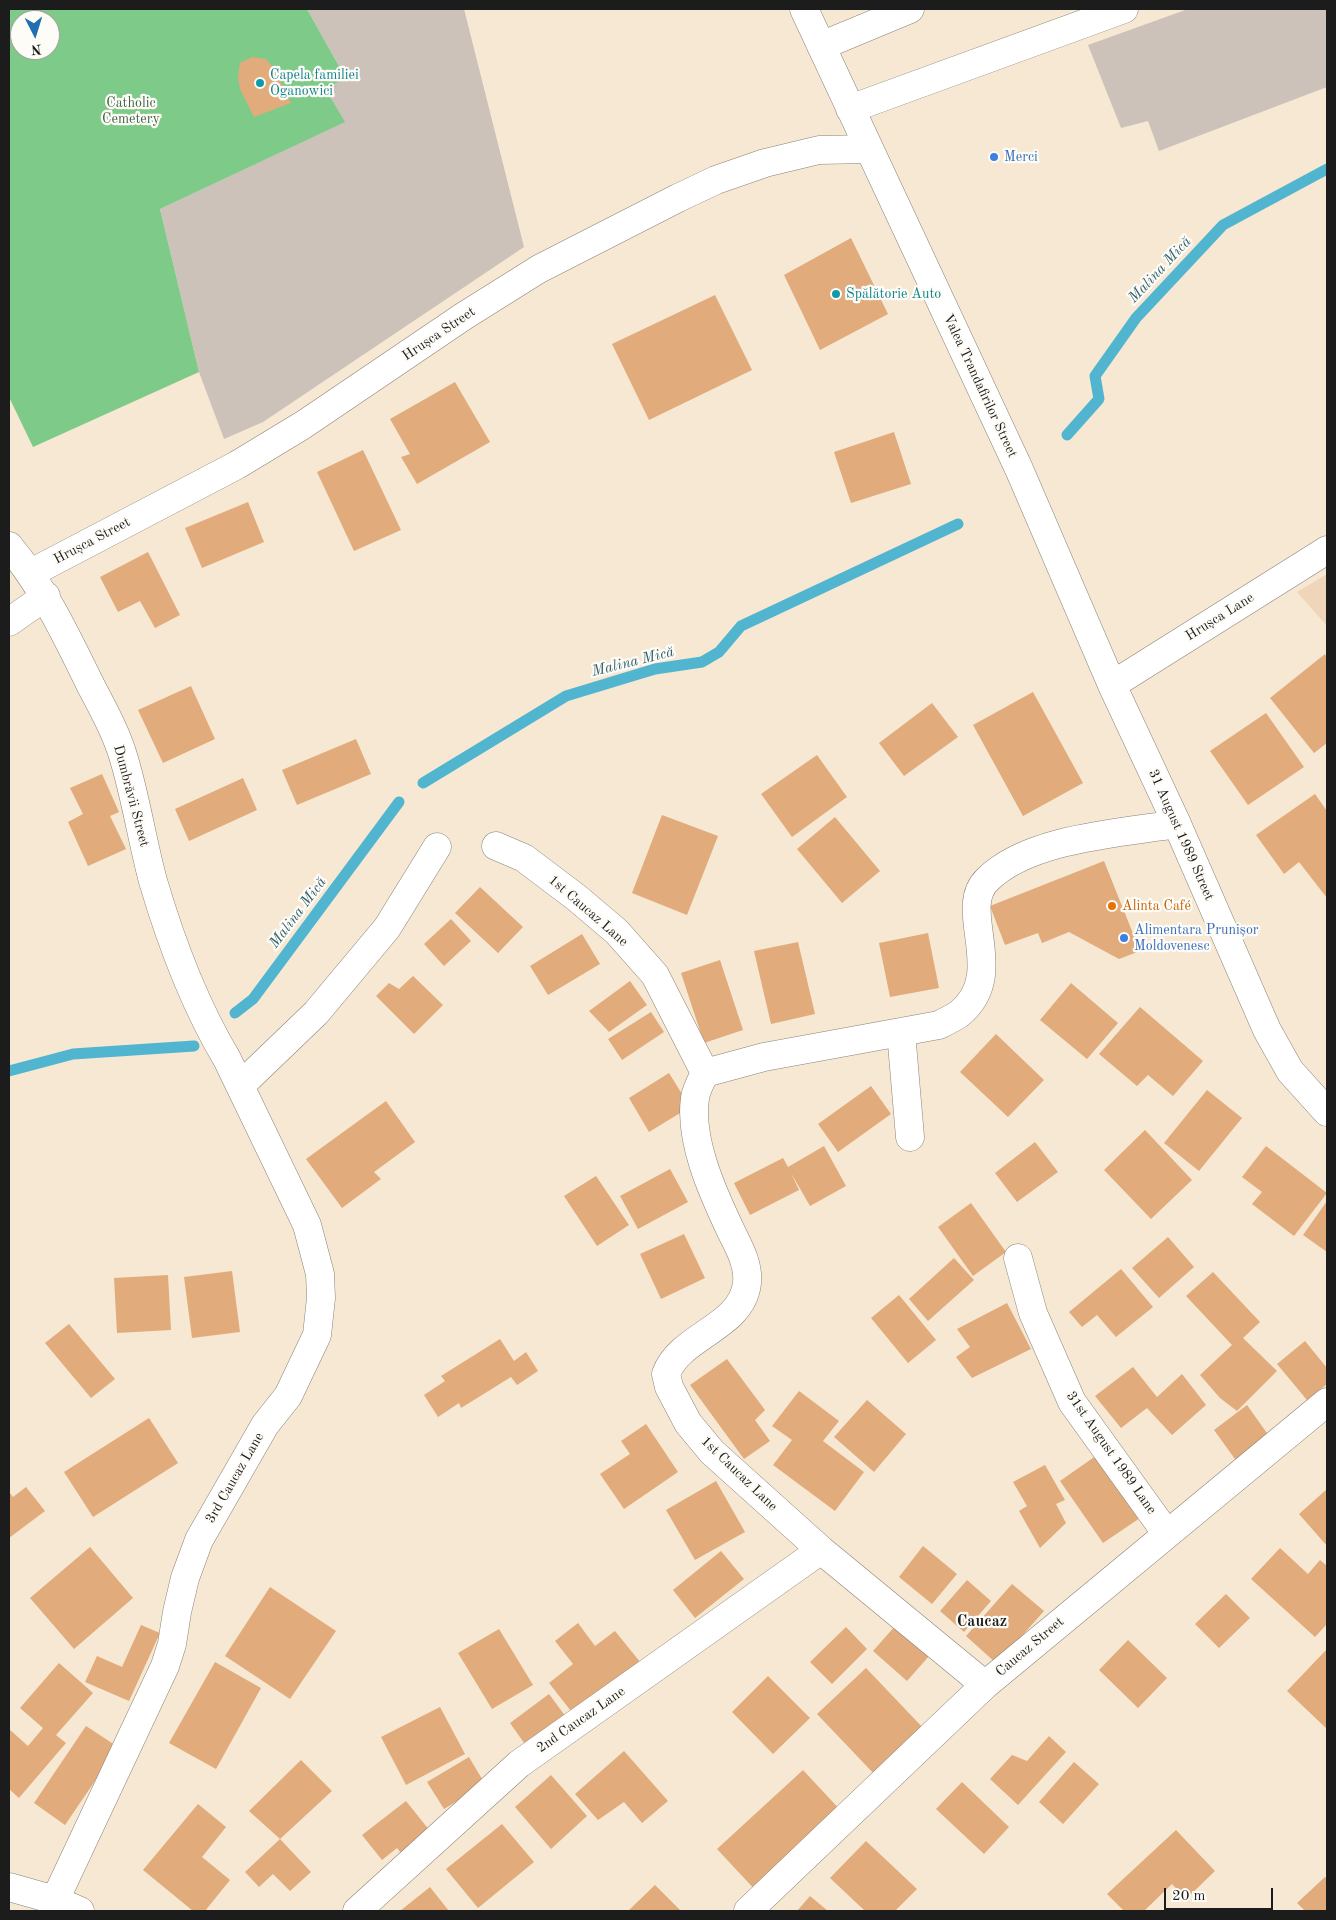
<!DOCTYPE html>
<meta charset="utf-8">
<style>
body{margin:0}
#map{position:relative;width:1336px;height:1920px;overflow:hidden;background:#f6e8d2;font-family:"Old Standard TT",serif}
canvas{display:block}
.frame{position:absolute;inset:0;border:10px solid #1c1c1c;pointer-events:none}
.north{position:absolute;left:10px;top:10px;width:50px;height:50px;box-sizing:border-box;background:#fdfcf7;border:1px solid #a3a29f;border-radius:50%;rotate:175deg;font-size:14px;font-weight:700;line-height:20px;text-align:center;color:#1c1c1c}
.north::after{content:'';display:block;margin:auto;width:18px;height:22px;background:#1f6fb2;clip-path:polygon(50% 0,100% 100%,50% 72%,0 100%)}
.scale{position:absolute;left:1164px;top:1888px;width:109px;height:22px;box-sizing:border-box;border:2px solid #1c1c1c;border-top:0;padding-left:6px;font-size:15px;line-height:18px;white-space:nowrap;color:#1c1c1c;-webkit-text-stroke:4px #fdfcf7;paint-order:stroke}
</style>
<div id="map">
<canvas width="1336" height="1920"></canvas>
<div class="frame"></div>
<div class="north">N</div>
<div class="scale">20 m</div>
</div>
<script>
const context = document.querySelector('canvas').getContext('2d');
context.lineJoin = 'round';
function paint(path, color) { context.fillStyle = color; context.fill(path, 'evenodd'); }
function strokePath(path, color, width, dash) { context.strokeStyle = color; context.lineWidth = width; context.lineCap = dash ? 'butt' : 'round'; context.setLineDash(dash || []); context.stroke(path); }
function drawText(font, color, halo, rows, align = 'center') {
  context.font = font + ' "Old Standard TT",serif'; context.lineWidth = 4.5; context.setLineDash([]); context.textBaseline = 'middle'; context.strokeStyle = halo; context.fillStyle = color; for (const [text, x, y, turn = 0] of rows) {
    context.save(); context.translate(x, y); context.rotate((+turn || 0) * Math.PI / 180); context.textAlign = isNaN(turn) ? turn : align; if (halo) context.strokeText(text, 0, 0); context.fillText(text, 0, 0); context.restore();
  }
}
paint(new Path2D(`
 M1327,574V626L1297,592Z`), '#efd6bb');
paint(new Path2D(`
 M307,9H464L524,247L263,422L224,439L199,372L160,209L344,122L326,90L345,77Z
 M1188,9H1327V87L1159,151L1148,121L1121,128L1088,45Z`), '#cdc2b9');
paint(new Path2D(`
 M9,9H307L345,77L326,90L345,122L160,209L199,372L33,447L9,397ZM20,20H50V50H20Z`), '#7dca89');
strokePath(new Path2D(`
 M1067,435L1099,399L1095,376L1136,318L1223,225L1327,169
 M423,783L566,696L655,669L702,662L719,652L741,626L958,524
 M235,1013L253,999L399,802
 M9,1071L73,1054L194,1046`), '#51b5d0', 11);
paint(new Path2D(`
 M252,57L266,59L275,70L291,103L254,117L240,89L238,77L240,63Z
 M851,238L888,314L820,350L784,275Z
 M715,295L752,370L649,420L612,344Z
 M455,382L490,442L417,484L401,457L410,454L390,419Z
 M894,432L911,484L851,503L834,452Z
 M363,450L401,530L354,551L317,472Z
 M248,502L264,542L202,568L185,528Z
 M148,552L180,615L155,628L140,601L118,612L100,577Z
 M1325,654L1327,658V743L1314,753L1270,698Z
 M191,686L215,739L163,763L138,710Z
 M1033,692L1083,783L1023,816L973,725Z
 M932,703L958,737L904,776L879,743Z
 M1266,713L1304,767L1248,805L1210,751Z
 M356,739L371,774L297,805L282,770Z
 M817,755L847,797L792,837L761,794Z
 M102,774L119,812L110,816L126,849L88,866L68,822L83,814L70,788Z
 M243,778L257,810L189,841L175,809Z
 M1315,794L1327,811V898L1299,862L1284,874L1256,835Z
 M662,815L718,836L687,915L632,893Z
 M835,817L880,871L842,903L797,849Z
 M1104,861L1140,951L1119,959L1069,932L1042,943L1038,933L1005,945L990,906Z
 M480,887L523,927L498,953L455,913Z
 M451,919L471,941L444,966L424,944Z
 M928,933L939,988L890,997L879,943Z
 M582,934L600,964L548,995L530,966Z
 M798,942L815,1014L771,1024L754,951Z
 M720,960L743,1030L704,1043L681,973Z
 M413,976L443,1005L414,1034L376,996L389,983L399,989Z
 M630,981L647,1005L609,1032L589,1011Z
 M1071,983L1118,1023L1087,1059L1040,1020Z
 M1140,1007L1203,1061L1173,1096L1148,1075L1137,1086L1099,1054Z
 M651,1012L664,1032L622,1060L608,1039Z
 M996,1034L1044,1080L1008,1117L960,1072Z
 M669,1073L690,1107L649,1132L629,1098Z
 M871,1086L891,1114L838,1152L818,1124Z
 M1207,1090L1242,1118L1199,1171L1164,1143Z
 M386,1101L415,1142L374,1172L381,1179L342,1208L306,1159Z
 M1145,1130L1192,1180L1151,1219L1104,1170Z
 M1035,1142L1058,1172L1017,1202L995,1173Z
 M824,1146L846,1186L810,1206L791,1173L799,1190L750,1215L734,1183L783,1158L788,1167Z
 M1266,1146L1327,1193L1294,1236L1252,1204L1262,1192L1242,1177Z
 M670,1169L688,1202L638,1229L620,1196Z
 M596,1176L629,1225L597,1246L564,1196Z
 M1327,1201V1252L1303,1235Z
 M971,1203L1006,1252L973,1276L938,1227Z
 M684,1234L705,1278L661,1299L640,1254Z
 M1168,1237L1194,1267L1159,1298L1132,1268Z
 M954,1258L974,1280L928,1321L909,1299Z
 M1121,1269L1153,1307L1116,1337L1097,1315L1082,1327L1069,1312Z
 M232,1271L240,1332L192,1338L184,1277Z
 M1213,1272L1260,1322L1243,1338L1277,1371L1237,1411L1220,1398L1200,1375L1232,1345L1186,1296Z
 M168,1275L171,1330L117,1333L114,1278Z
 M899,1295L936,1340L908,1363L871,1318Z
 M1007,1303L1031,1349L972,1378L956,1357L970,1347L957,1329Z
 M69,1324L115,1379L91,1398L45,1343Z
 M500,1339L514,1361L526,1352L538,1371L517,1385L511,1377L461,1408L459,1403L438,1417L424,1395L445,1381L441,1376Z
 M1305,1341L1327,1368V1384L1307,1400L1277,1364Z
 M727,1359L765,1410L755,1420L770,1441L744,1459L690,1385Z
 M1133,1367L1157,1397L1182,1374L1206,1405L1172,1435L1147,1408L1121,1428L1095,1396Z
 M799,1391L839,1421L823,1441L864,1472L835,1511L773,1465L792,1440L772,1426Z
 M867,1400L906,1434L874,1472L834,1437Z
 M1247,1405L1274,1443L1240,1466L1214,1430Z
 M149,1418L178,1463L93,1517L64,1472Z
 M646,1424L678,1472L624,1509L600,1474L630,1454L621,1441Z
 M1100,1453L1143,1516L1103,1543L1060,1481Z
 M1045,1465L1065,1500L1056,1504L1066,1523L1040,1548L1019,1511L1027,1506L1013,1482Z
 M716,1481L745,1532L695,1560L666,1510Z
 M26,1487L45,1511L9,1538V1492L13,1497Z
 M1327,1489V1546L1299,1514Z
 M923,1546L957,1574L932,1604L899,1577Z
 M90,1547L133,1598L74,1649L30,1598Z
 M1280,1548L1308,1574L1320,1560L1327,1566V1624L1315,1637L1251,1579Z
 M721,1551L744,1579L695,1618L673,1590Z
 M967,1580L991,1601L964,1632L940,1611Z
 M1012,1584L1044,1611L997,1664L966,1636Z
 M270,1587L336,1631L290,1699L225,1656Z
 M1226,1594L1250,1618L1219,1648L1195,1624Z
 M578,1623L595,1646L615,1631L645,1668L578,1720L549,1683L573,1664L555,1641Z
 M141,1625L160,1633L129,1701L85,1682L97,1656L122,1667Z
 M896,1625L930,1655L907,1681L873,1651Z
 M846,1627L867,1649L832,1684L810,1662Z
 M499,1629L533,1685L492,1709L458,1653Z
 M1128,1640L1167,1678L1138,1708L1099,1670Z
 M1327,1649V1729L1287,1691Z
 M215,1662L261,1688L216,1769L169,1743Z
 M59,1663L93,1693L56,1735L66,1743L19,1798L9,1789V1729L28,1746L43,1728L20,1708Z
 M866,1668L925,1730L876,1776L817,1714Z
 M768,1676L810,1718L773,1754L732,1712Z
 M549,1694L569,1721L529,1750L510,1723Z
 M440,1707L465,1754L406,1785L381,1737Z
 M86,1726L118,1747L65,1825L34,1803Z
 M1049,1736L1066,1752L1018,1805L990,1779L1012,1755L1027,1761Z
 M624,1751L668,1801L642,1823L624,1802L598,1820L575,1794Z
 M469,1757L485,1784L444,1809L427,1782Z
 M301,1760L332,1791L280,1839L249,1811Z
 M1074,1762L1099,1784L1063,1824L1039,1802Z
 M803,1770L844,1814L758,1893L717,1849Z
 M551,1775L587,1816L551,1849L515,1807Z
 M962,1782L1009,1827L984,1854L936,1809Z
 M406,1801L438,1841L409,1863L397,1848L382,1860L362,1835Z
 M198,1804L226,1827L202,1857L230,1880L205,1911H193L143,1870Z
 M502,1824L534,1862L478,1908L446,1869Z
 M1176,1830L1215,1871L1186,1899L1172,1884L1144,1911H1124L1107,1894Z
 M280,1839L311,1872L290,1891L273,1874L259,1887L245,1872Z
 M866,1841L917,1889L895,1911H865L830,1878Z
 M1325,1877L1327,1879V1911H1305L1297,1903Z
 M655,1885L681,1911H628Z
 M430,1887L449,1911H400Z
 M810,1896L828,1911H797Z`), '#e1ab7b');
const minor = new Path2D(`
 M804,9L1019,469L1112,685L1177,824L1267,1030L1290,1071L1327,1112
 M821,46L910,9
 M850,109L1124,9
 M9,546C44,588 67,637 91,686C103,709 117,734 124,759C136,799 142,840 153,881C171,942 194,1004 227,1059L307,1225L320,1274L321,1298L317,1335L288,1396L265,1425L199,1540L185,1578L177,1612L172,1644L165,1666L55,1900L56,1911
 M31,573L237,465L303,425L464,316L539,269L678,198L716,180L765,163L819,150L868,149
 M9,622L46,596
 M1112,685L1327,550
 M496,846L524,858L577,898L617,932L655,975L705,1073
 M901,1032L910,1137
 M240,1086L316,1013L387,928L437,847
 M1018,1258L1033,1313L1072,1402L1167,1534
 M985,1685L821,1550L712,1452L688,1423L669,1387L666,1374C680,1335 742,1328 747,1283C749,1263 738,1246 730,1229C712,1191 689,1140 695,1098C696,1090 701,1081 705,1073L764,1057L939,1025C945,1022 953,1018 959,1014C1009,974 956,910 987,880C1029,838 1121,833 1177,824
 M9,1887L55,1900L80,1911
 M357,1911L519,1764L821,1550
 M748,1911L985,1685L1327,1402`);
strokePath(minor, '#898277', 29);
strokePath(minor, '#fff', 28);
for (const [x, y, r, color] of [
 [260,83,5,"#0f9aa8"],
 [994,157,5,"#3f7fe0"],
 [836,294,5,"#0f9aa8"],
 [1112,906,5,"#e8710a"],
 [1124,938,5,"#3f7fe0"]
]) { const dot = new Path2D(); dot.arc(x, y, r, 0, 2 * Math.PI); context.fillStyle = color; context.fill(dot); strokePath(dot, '#fdfcf7', 2); }
drawText('14px', '#0d838f', '#fdfcf7', [
 ["Capela familiei",270,75],
 ["Oganowici",270,91],
 ["Spălătorie Auto",846,294]
], 'left');
drawText('14px', '#436248', '#fdfcf7', [
 ["Catholic",131,103],
 ["Cemetery",131,119]
]);
drawText('14px', '#366cbe', '#fdfcf7', [
 ["Merci",1004,157],
 ["Alimentara Prunișor",1134,930],
 ["Moldovenesc",1134,946]
], 'left');
drawText('14px', '#1c1c1c', '#fdfcf7', [
 ["Hrușca Street",439,334,-34],
 ["Valea Trandafirilor Street",980,386,65],
 ["Hrușca Street",92,541,-28],
 ["Hrușca Lane",1220,617,-32],
 ["Dumbrăvii Street",131,796,75],
 ["31 August 1989 Street",1181,835,66],
 ["1st Caucaz Lane",588,911,41],
 ["31st August 1989 Lane",1111,1453,55],
 ["1st Caucaz Lane",739,1474,44],
 ["3rd Caucaz Lane",235,1478,-60],
 ["Caucaz Street",1030,1647,-40],
 ["2nd Caucaz Lane",581,1720,-35]
]);
drawText('14px', '#c56008', '#fdfcf7', [
 ["Alinta Café",1122,906]
], 'left');
drawText('italic 15px', '#34616d', '#fdfcf7', [
 ["Malina Mică",1160,270,-47],
 ["Malina Mică",633,662,-14],
 ["Malina Mică",298,913,-53]
]);
drawText('bold 16px', '#1c1c1c', '#fdfcf7', [
 ["Caucaz",982,1622]
]);
</script>
